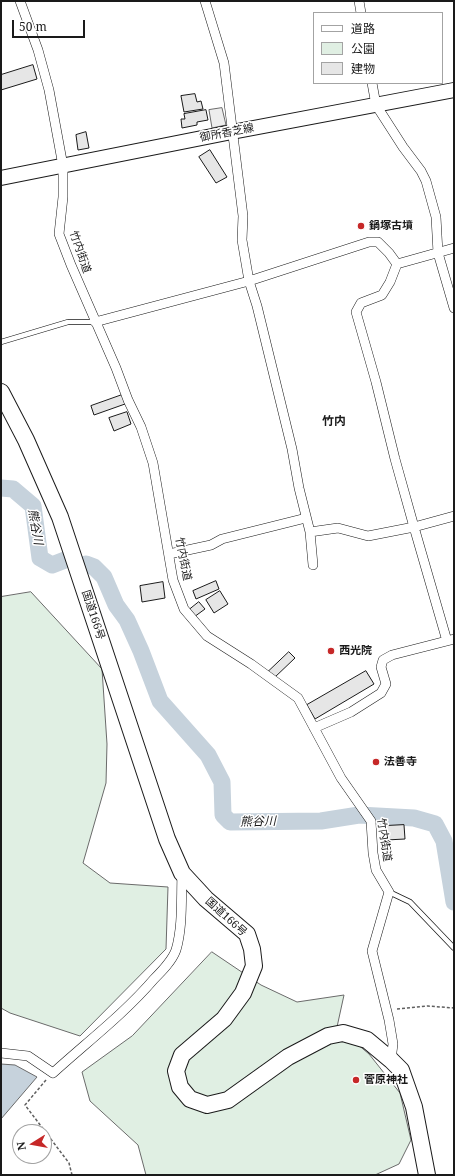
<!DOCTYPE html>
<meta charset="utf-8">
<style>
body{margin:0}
#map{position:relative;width:455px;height:1176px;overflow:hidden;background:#fff;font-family:"Noto Serif","Noto Sans JP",serif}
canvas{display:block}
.frame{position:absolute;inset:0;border:2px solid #1a1a1a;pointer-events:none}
.legend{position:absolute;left:313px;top:12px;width:130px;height:72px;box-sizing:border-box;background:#fff;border:1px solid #a3a3a3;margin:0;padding:5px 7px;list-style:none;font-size:12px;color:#1a1a1a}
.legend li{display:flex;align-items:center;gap:8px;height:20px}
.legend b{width:20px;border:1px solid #a3a3a3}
.north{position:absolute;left:12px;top:1124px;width:40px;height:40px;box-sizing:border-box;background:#fff;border:1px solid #a3a3a3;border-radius:50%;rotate:259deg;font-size:11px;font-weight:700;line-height:16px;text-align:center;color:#1a1a1a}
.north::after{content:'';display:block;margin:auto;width:14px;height:18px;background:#c62828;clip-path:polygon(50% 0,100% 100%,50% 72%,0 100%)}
.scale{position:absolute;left:12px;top:20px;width:73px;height:18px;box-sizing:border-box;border:2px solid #1a1a1a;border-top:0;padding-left:5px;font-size:12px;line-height:14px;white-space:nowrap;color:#1a1a1a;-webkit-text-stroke:3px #fff;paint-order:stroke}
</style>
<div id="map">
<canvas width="455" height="1176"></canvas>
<div class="frame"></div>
<ul class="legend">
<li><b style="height:5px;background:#fff"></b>道路</li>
<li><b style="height:11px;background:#e0efe3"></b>公園</li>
<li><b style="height:11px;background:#e6e6e6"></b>建物</li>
</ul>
<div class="north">N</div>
<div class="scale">50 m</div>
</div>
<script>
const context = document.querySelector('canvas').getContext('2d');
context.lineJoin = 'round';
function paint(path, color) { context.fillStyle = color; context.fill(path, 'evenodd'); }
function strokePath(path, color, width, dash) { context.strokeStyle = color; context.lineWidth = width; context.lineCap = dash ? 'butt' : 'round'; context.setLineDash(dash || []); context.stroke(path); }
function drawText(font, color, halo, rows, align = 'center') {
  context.font = font + ' "Noto Serif","Noto Sans JP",serif'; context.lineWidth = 3; context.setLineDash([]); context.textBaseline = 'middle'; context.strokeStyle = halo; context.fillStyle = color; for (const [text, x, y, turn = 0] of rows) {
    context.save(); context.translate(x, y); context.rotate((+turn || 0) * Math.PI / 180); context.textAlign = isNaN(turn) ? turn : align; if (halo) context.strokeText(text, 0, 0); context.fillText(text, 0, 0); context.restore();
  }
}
const green = new Path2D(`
 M31,592L102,669L107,744L106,783L83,863L110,883L168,887L166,949L80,1036L10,1013L1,1008V597Z
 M212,952L261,985L297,1002L344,995L337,1027L369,1054L400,1093L411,1140L399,1164L375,1175H146L138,1145L90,1101L82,1072L132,1036Z`);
paint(green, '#e0efe3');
strokePath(green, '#6a6a6a', 1);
const parking = new Path2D(`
 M222,108L226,125L212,128L209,110Z`);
paint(parking, '#ededed');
strokePath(parking, '#6a6a6a', 1);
const water = new Path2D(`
 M1,1064L15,1065L37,1077L1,1119Z`);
paint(water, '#c6d2dc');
strokePath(water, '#6a6a6a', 1);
strokePath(new Path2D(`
 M1,488L13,489L33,506L40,558L52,565L65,560
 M86,564L94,567L104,577L116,605L127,620L141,651L160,701L208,755L222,782L223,815L230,822L321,821L359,815L414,818L435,824L444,841L454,902`), '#c6d2dc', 17);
const building = new Path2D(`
 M33,65L37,79L1,90V75Z
 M195,94L197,102L201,101L203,109L184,112L181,96Z
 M206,110L208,120L197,122V125L182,128L181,119H185L184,114Z
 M86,132L89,148L78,150L76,135Z
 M210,150L227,177L216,183L199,157Z
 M122,395L125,404L94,415L91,406Z
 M127,412L131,424L114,431L109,418Z
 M216,581L219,589L196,599L193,591Z
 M163,582L165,598L142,602L140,586Z
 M220,591L228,604L214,613L206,600Z
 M199,602L205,609L194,617L189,610Z
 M289,652L295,658L274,678L268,672Z
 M366,671L374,684L315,719L307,705Z
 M404,825L405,839L386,840L385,826Z`);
paint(building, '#e6e6e6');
strokePath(building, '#1a1a1a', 1);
const lane = new Path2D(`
 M1,342L68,322H95
 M389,892L410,902L454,948`);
const street = new Path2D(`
 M20,1L38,50L49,90L63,166V197L59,234L71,265L116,368L128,400L141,427L153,463L173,580L184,609L207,636L251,664L298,698L341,778L371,821L373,853L376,870L389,892L372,951L389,1020L393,1044L391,1060
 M205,1L224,63L243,216L242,240L249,281L257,306L292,449L299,488L310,532L313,565
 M359,1L361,13
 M372,83L376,105L403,147L421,171L426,181L436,217L438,253L454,308
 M95,322L249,281L369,242H378L389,253L397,264
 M310,532L338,528L368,536L414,527L454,516
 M169,554L211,545L222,539L306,518
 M447,641L414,527L395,459L376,382L356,312L361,303L382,295L390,282L397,264L454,248
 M314,728L351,712L381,693L386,684L381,667L383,660L392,655L454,639
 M1,1053L28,1056L53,1073C87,1042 124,1014 154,979C162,971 172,961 176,950C183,926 181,898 182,874`);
const primary = new Path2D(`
 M1,178L232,132L454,90`);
const highway = new Path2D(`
 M1,392L26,440L60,517L167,839L182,873L206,899L247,934L252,949L254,966L243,993L224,1019L182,1055L176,1071L180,1087L190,1099L207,1105L228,1100L288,1057L328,1036L343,1033L367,1040L391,1060L401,1070L414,1107L427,1175`);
strokePath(lane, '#1a1a1a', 6);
strokePath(street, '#1a1a1a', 10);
strokePath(primary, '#1a1a1a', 16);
strokePath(highway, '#1a1a1a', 18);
strokePath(new Path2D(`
 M397,1009L428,1006L454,1008
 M46,1080L25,1105L69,1163L72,1175`), '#5f5f5f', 1.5, [3, 2]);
strokePath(lane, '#fff', 4.5);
strokePath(street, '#fff', 9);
strokePath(primary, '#fff', 14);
strokePath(highway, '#fff', 16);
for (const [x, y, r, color] of [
 [361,226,4,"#c62828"],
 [331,651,4,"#c62828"],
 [376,762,4,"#c62828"],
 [356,1080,4,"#c62828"]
]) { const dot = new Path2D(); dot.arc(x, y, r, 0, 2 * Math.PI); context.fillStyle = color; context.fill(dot); strokePath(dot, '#fff', 1.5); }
drawText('11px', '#1a1a1a', '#fff', [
 ["御所香芝線",227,133,-11],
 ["竹内街道",80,252,71],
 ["竹内街道",183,559,79],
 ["国道166号",93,615,72],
 ["竹内街道",384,840,81],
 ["国道166号",226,917,42]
]);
drawText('bold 11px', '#1a1a1a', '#fff', [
 ["鍋塚古墳",369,226],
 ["西光院",339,651],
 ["法善寺",384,762],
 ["菅原神社",364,1080]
], 'left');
drawText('bold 12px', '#1a1a1a', '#fff', [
 ["竹内",334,422]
]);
drawText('italic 12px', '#1a1a1a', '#fff', [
 ["熊谷川",35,527,80],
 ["熊谷川",258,822,-1]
]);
</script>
